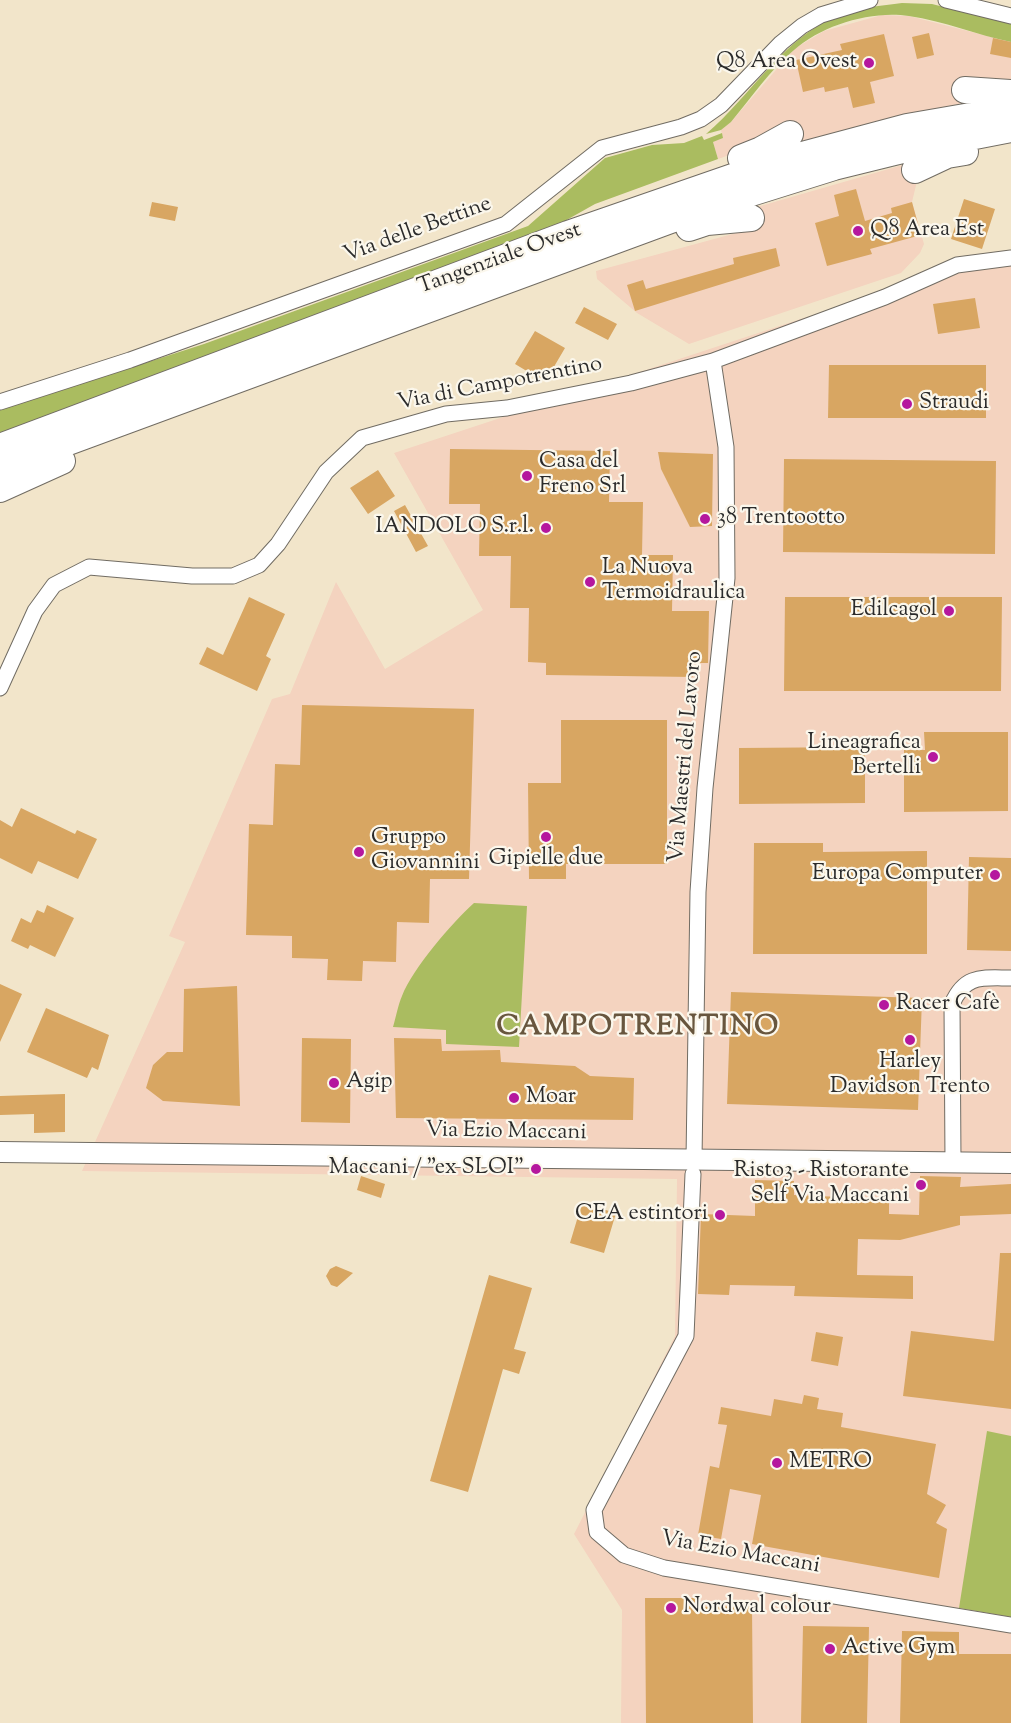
<!DOCTYPE html>
<meta charset="utf-8">
<style>
body{margin:0}
canvas{display:block;background:#f2e5ca}
</style>
<canvas width="1011" height="1723"></canvas>
<script>
const context = document.querySelector('canvas').getContext('2d');
context.lineJoin = 'round';
function paint(path, color) { context.fillStyle = color; context.fill(path, 'evenodd'); }
function strokePath(path, color, width, dash) { context.strokeStyle = color; context.lineWidth = width; context.lineCap = dash ? 'butt' : 'round'; context.setLineDash(dash || []); context.stroke(path); }
function drawText(font, color, halo, rows, align = 'center') {
  context.font = font + ' "Sorts Mill Goudy",serif'; context.lineWidth = 4.5; context.setLineDash([]); context.textBaseline = 'middle'; context.strokeStyle = halo; context.fillStyle = color; for (const [text, x, y, turn = 0] of rows) {
    context.save(); context.translate(x, y); context.rotate((+turn || 0) * Math.PI / 180); context.textAlign = isNaN(turn) ? turn : align; if (halo) context.strokeText(text, 0, 0); context.fillText(text, 0, 0); context.restore();
  }
}
paint(new Path2D(`
 M882,15L909,16L1011,42V86L967,102L797,142H767L718,159L713,142L723,138L721,130L731,122L794,49L824,31Z
 M913,162L918,177L912,202L924,244L920,253L901,273L689,344L637,313L597,279L596,271L740,232L751,218L750,209Z
 M1001,253L1011,254V1723H621L622,1610L574,1534L675,1336L677,1179L82,1171L185,942L169,936L272,699L290,694L336,582L385,669L483,610L394,453Z`), '#f4d3bf');
paint(new Path2D(`
 M902,3L932,4L1011,24V42C977,35 944,21 909,16C872,10 822,25 794,50C770,70 751,98 731,122L721,130L706,134C752,95 781,39 839,15C858,7 882,6 902,3Z
 M722,133L723,138L713,142L718,159L595,204L547,231L0,434V410L204,344L528,226L605,158L652,145L684,143L702,136L704,140Z
 M474,903L527,906L519,1047L446,1044V1030L393,1027C396,1017 398,1005 402,996C413,968 452,923 474,903Z
 M987,1431L1011,1436V1617L959,1608Z`), '#aabc60');
paint(new Path2D(`
 M929,33L934,55L917,59L912,37Z
 M884,34L894,76L870,82L875,103L853,108L848,87L825,92L824,87L803,92L796,60L842,50L840,44Z
 M993,38L1011,42V58L990,54Z
 M856,189L865,221L892,213L891,208L912,202L921,235L870,249L872,254L827,266L815,223L839,216L834,195Z
 M964,199L995,209L982,249L951,239Z
 M152,202L178,207L175,221L149,216Z
 M776,248L780,266L635,311L627,285L643,280L646,289L734,264L733,258Z
 M975,298L980,328L938,334L933,304Z
 M584,307L617,324L608,340L575,323Z
 M535,331L565,348L545,382L515,364Z
 M829,365H986V418H828Z
 M450,449L610,451L609,502H643L642,555H673L672,611H709L708,663H693V677L546,675V663L528,662L529,608H510L511,556H479L480,504H449Z
 M658,452L713,454L712,526L690,527L661,469Z
 M784,459L996,461L995,554L783,552Z
 M378,470L395,496L368,514L350,488Z
 M405,505L428,546L416,552L394,511Z
 M249,597L285,614L266,656L271,659L257,691L199,664L207,647L223,655Z
 M785,597H1002L1001,691H784Z
 M302,705L474,709L469,879H430L429,923L397,922L396,962L363,961L362,981L327,980L328,959L292,958V936L246,935L249,824L273,825L275,764L300,765Z
 M561,720H667V864H566V879H529L528,783H561Z
 M924,732H1008V811L904,812V750H925Z
 M865,747V803L739,804V748Z
 M21,808L75,834L77,830L97,839L78,879L38,861L32,874L0,858V820L12,827Z
 M754,843H823V852L927,851V954H753Z
 M969,857L1011,858V951L967,950Z
 M47,905L74,918L55,957L30,945L28,949L11,941L21,918L31,923L37,910L44,913Z
 M0,984L22,994L0,1042Z
 M237,986L240,1106L163,1101L146,1088L153,1065L167,1052H183L184,989Z
 M731,992L922,998L918,1110L727,1104Z
 M46,1008L109,1035L98,1070L92,1067L87,1078L27,1052Z
 M302,1038L351,1039L350,1123L301,1122Z
 M394,1038L441,1039L442,1051L500,1050L501,1062L575,1066L590,1076L634,1078L633,1120L396,1118Z
 M65,1094V1132L34,1133V1114L0,1115V1096Z
 M361,1176L385,1184L381,1198L357,1190Z
 M920,1176L961,1177L960,1187L1011,1184V1214L960,1216V1225L900,1240L858,1239L857,1275L913,1276V1299L794,1296L795,1286L730,1285L729,1295L698,1294L701,1214L755,1216V1180L794,1181V1195L889,1199V1214L919,1215Z
 M582,1203L616,1213L604,1253L570,1243Z
 M1000,1253H1011V1409L903,1396L911,1331L994,1341Z
 M336,1266L353,1273L337,1287L331,1285L326,1276L330,1269Z
 M489,1275L532,1288L514,1349L526,1352L519,1374L503,1369L468,1492L430,1481Z
 M816,1332L843,1337L838,1366L811,1361Z
 M804,1395L819,1398L817,1409L843,1413L841,1427L936,1444L927,1494L946,1505L936,1523L947,1529L939,1578L752,1544L761,1495L730,1489L721,1539L698,1535L710,1466L719,1468L727,1425L718,1424L721,1407L771,1416L774,1399L802,1404Z
 M645,1598H698V1607L752,1606L753,1723H646Z
 M803,1626L869,1627L867,1723H801Z
 M902,1631L959,1632V1654H1011V1723H900Z`), '#d8a662');
const minor = new Path2D(`
 M946,0L1011,16
 M0,402L130,360L506,224L602,148L681,127L701,119L721,105L781,43L802,26L821,15L870,0
 M0,688L35,611L54,585L89,567L192,576H233L259,565L278,544L326,472L362,438L446,414L507,408L631,383L713,361L885,297L957,265L1011,258
 M694,1159L698,892L705,788L727,578L726,447L713,361
 M953,1162L952,1004C965,974 982,978 1011,978
 M693,1174L686,1336L594,1510L597,1532L624,1555L664,1568L1011,1625`);
const tertiary = new Path2D(`
 M0,1152L1011,1163`);
const trunk = new Path2D(`
 M965,90L1011,93
 M741,158L761,150L790,134
 M915,170L947,155L965,152
 M689,228L707,222L751,218
 M0,447L568,234L776,162L907,127L1011,109
 M0,467L703,208L834,167L903,150L1011,129
 M0,489L62,461`);
strokePath(minor, '#716c63', 17);
strokePath(tertiary, '#716c63', 22);
strokePath(trunk, '#716c63', 28);
strokePath(minor, '#fff', 15);
strokePath(tertiary, '#fff', 20);
strokePath(trunk, '#fff', 26);
for (const [x, y, r, color] of [
 [869,63,6,"#b5179e"],
 [858,231,6,"#b5179e"],
 [907,404,6,"#b5179e"],
 [527,476,6,"#b5179e"],
 [705,519,6,"#b5179e"],
 [546,528,6,"#b5179e"],
 [590,582,6,"#b5179e"],
 [949,611,6,"#b5179e"],
 [933,757,6,"#b5179e"],
 [546,837,6,"#b5179e"],
 [359,852,6,"#b5179e"],
 [995,875,6,"#b5179e"],
 [884,1005,6,"#b5179e"],
 [910,1040,6,"#b5179e"],
 [334,1083,6,"#b5179e"],
 [514,1098,6,"#b5179e"],
 [536,1169,6,"#b5179e"],
 [921,1185,6,"#b5179e"],
 [720,1215,6,"#b5179e"],
 [777,1463,6,"#b5179e"],
 [671,1608,6,"#b5179e"],
 [830,1649,6,"#b5179e"]
]) { const dot = new Path2D(); dot.arc(x, y, r, 0, 2 * Math.PI); context.fillStyle = color; context.fill(dot); strokePath(dot, '#fbf7ec', 2); }
drawText('22px', '#2b2b2b', '#fbf7ec', [
 ["Q8 Area Ovest",857,63,"right"],
 ["Q8 Area Est",870,231],
 ["Straudi",919,404],
 ["Casa del",539,463],
 ["Freno Srl",539,488],
 ["38 Trentootto",717,519],
 ["IANDOLO S.r.l.",534,528,"right"],
 ["La Nuova",602,569],
 ["Termoidraulica",602,594],
 ["Edilcagol",937,611,"right"],
 ["Lineagrafica",921,744,"right"],
 ["Bertelli",921,769,"right"],
 ["Gruppo",371,839],
 ["Giovannini",371,864],
 ["Gipielle due",546,860,"center"],
 ["Europa Computer",983,875,"right"],
 ["Racer Cafè",896,1005],
 ["Harley",910,1063,"center"],
 ["Davidson Trento",910,1088,"center"],
 ["Agip",346,1083],
 ["Moar",526,1098],
 ["Maccani / \"ex SLOI\"",524,1169,"right"],
 ["Risto3 - Ristorante",909,1172,"right"],
 ["Self Via Maccani",909,1197,"right"],
 ["CEA estintori",708,1215,"right"],
 ["METRO",789,1463],
 ["Nordwal colour",683,1608],
 ["Active Gym",842,1649]
], 'left');
drawText('22px', '#2b2b2b', '#fbf7ec', [
 ["Via delle Bettine",418,231,-20],
 ["Tangenziale Ovest",500,260,-20],
 ["Via di Campotrentino",500,385,-11],
 ["Via Maestri del Lavoro",687,757,-85],
 ["Via Ezio Maccani",506,1133,1],
 ["Via Ezio Maccani",740,1554,10]
]);
context.letterSpacing = '1.5px';
drawText('bold 28px', '#68563e', '#fbf7ec', [
 ["CAMPOTRENTINO",638,1029]
]);
context.letterSpacing = '0px';
</script>
